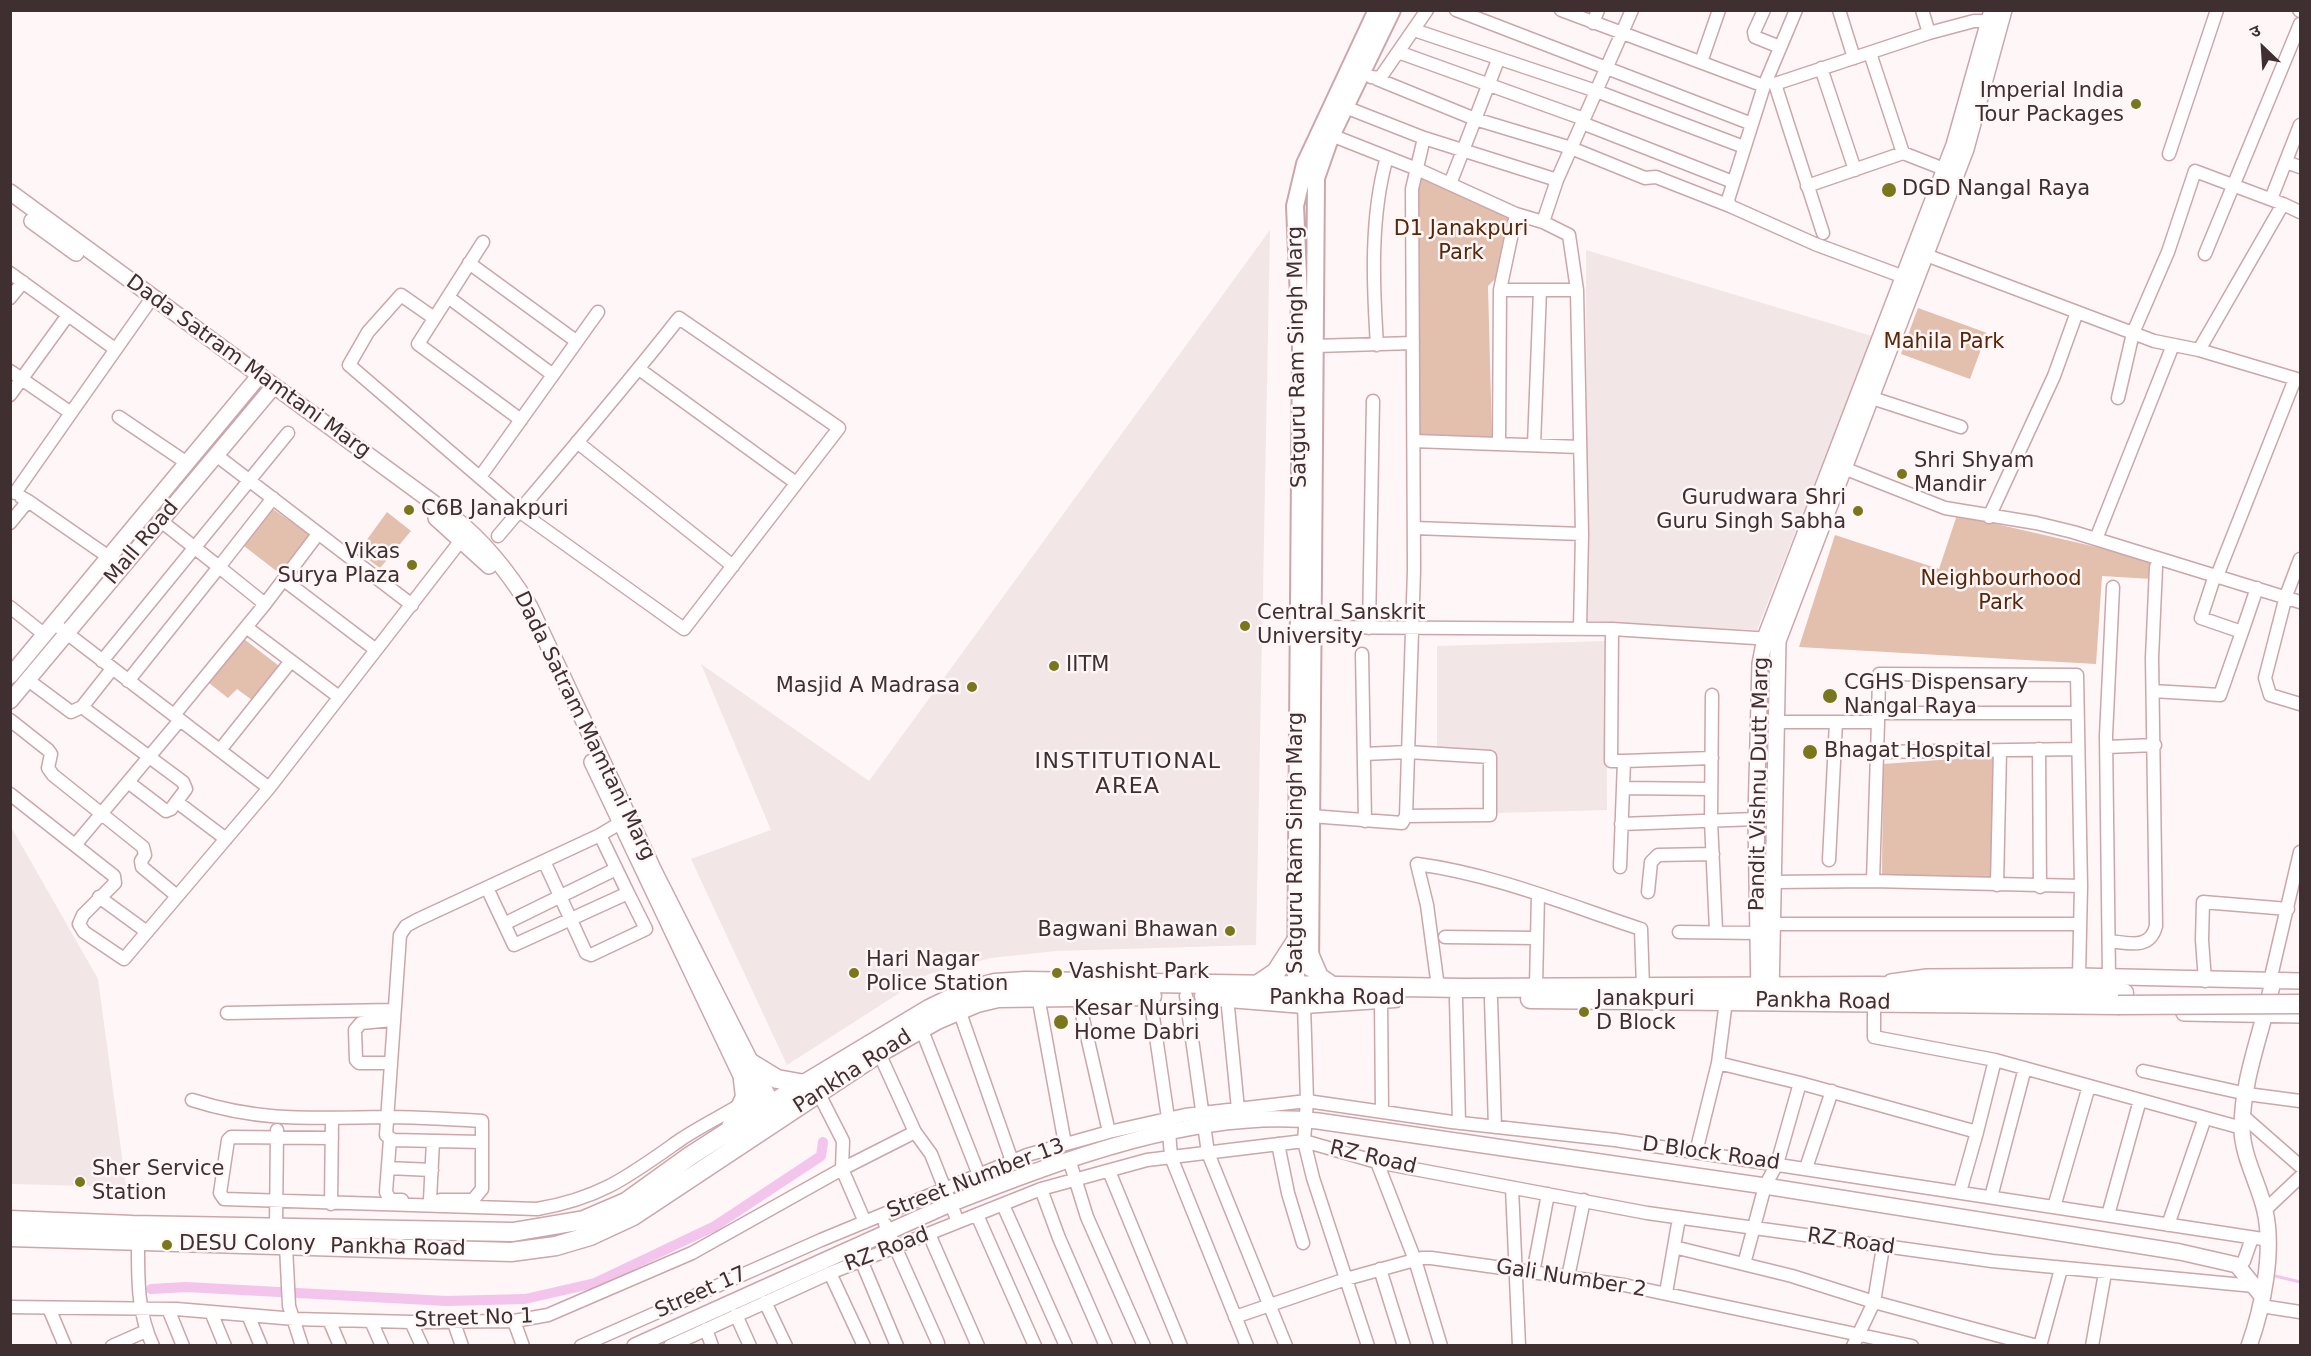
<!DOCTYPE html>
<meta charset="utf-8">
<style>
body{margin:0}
#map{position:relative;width:2311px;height:1356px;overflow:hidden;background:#fef6f7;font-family:"DejaVu Sans","Noto Sans Devanagari",sans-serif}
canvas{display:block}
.frame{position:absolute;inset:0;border:12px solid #3f2f31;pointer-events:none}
.north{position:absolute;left:2233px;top:18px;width:60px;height:60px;-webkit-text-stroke:4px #fef6f7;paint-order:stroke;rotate:335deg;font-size:16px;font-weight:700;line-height:24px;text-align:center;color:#3f2f31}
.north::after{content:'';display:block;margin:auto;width:21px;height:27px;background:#3f2f31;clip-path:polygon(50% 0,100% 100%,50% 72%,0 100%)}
</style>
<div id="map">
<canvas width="2311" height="1356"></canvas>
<div class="frame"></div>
<div class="north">उ</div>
</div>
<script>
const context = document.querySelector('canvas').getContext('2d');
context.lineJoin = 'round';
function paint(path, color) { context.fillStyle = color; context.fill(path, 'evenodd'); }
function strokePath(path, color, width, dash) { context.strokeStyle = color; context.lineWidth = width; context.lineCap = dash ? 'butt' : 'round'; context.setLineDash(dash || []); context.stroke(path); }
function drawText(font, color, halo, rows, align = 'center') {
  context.font = font + ' "DejaVu Sans",sans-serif'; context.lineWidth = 5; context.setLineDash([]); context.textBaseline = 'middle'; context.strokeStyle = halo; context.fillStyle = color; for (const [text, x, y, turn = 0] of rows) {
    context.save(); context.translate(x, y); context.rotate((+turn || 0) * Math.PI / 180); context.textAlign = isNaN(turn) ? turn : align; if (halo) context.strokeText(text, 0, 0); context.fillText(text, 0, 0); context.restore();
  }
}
paint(new Path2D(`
 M1270,230L1256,945L1056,951L991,958L929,974L787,1065L691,859L771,830L701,664L869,781Z
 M1586,250L1872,336L1757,630L1587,622Z
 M1606,641L1607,810L1495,813V750H1437V646Z
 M10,825L98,979L126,1187L11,1184Z`), '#f2e6e7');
paint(new Path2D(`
 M1420,178L1511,215L1499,275L1488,286L1492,437H1419L1417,190Z
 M1918,308L1987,333L1970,379L1901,354Z
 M273,509L310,535L279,573L244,546Z
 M387,512L411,531L380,568L358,552Z
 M1957,515L2153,560L2152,579L2102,576L2096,664L1799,647L1835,535L1939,569Z
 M244,639L279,666L252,700L237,689L228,698L209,683Z
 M1995,756L1992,880L1882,876L1883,764Z`), '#e3bfad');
strokePath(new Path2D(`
 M2271,1275L2300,1282`), '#f3c5ec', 3);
strokePath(new Path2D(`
 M151,1289L186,1287L446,1301L525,1299L595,1283L715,1226L821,1156L823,1142`), '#f3c5ec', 10);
const minor = new Path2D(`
 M1456,10L1752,124
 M1561,10L1764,86L1728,200L1730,206L1815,244L1904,277
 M1764,10L1754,32L1755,37L1780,47
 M1839,10L1854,58
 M1922,10L1929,33
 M2299,10L2300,11
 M1593,23L1598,10
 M1414,30L1596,91L1744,147
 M1398,52L1584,119
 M1870,53L1903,153
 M1701,62L1719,10
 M1821,68L1855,170
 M1371,77L1380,78L1427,10
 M1377,79L1475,119L1571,148L1645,178L1656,177L1730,206
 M1764,86L1796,10
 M1345,107L1424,138L1557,180
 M1582,123L1733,182
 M1331,135L1417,169L1516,214L1543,222L1569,235L1577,290L1582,534L1580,629
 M2169,154L2217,10
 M2286,162L2300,167
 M1450,184L1498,60
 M1807,186L1903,153L1944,169
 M2271,199L2300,125
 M2283,204L2300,212
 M1543,222L1557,180L1632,10
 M1823,233L1775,84L1929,33L1974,21H1990
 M483,242L418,344L521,420
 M1918,252L2154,341L2199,350L2300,380
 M2205,254L2300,24
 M469,263L576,341
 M10,273L115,349
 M1500,290H1577
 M448,297L553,375
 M10,298L23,282
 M434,318L401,295L368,332L349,365L519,511L684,629L839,428L679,318C621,392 559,464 498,536
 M1377,345C1373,284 1370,216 1387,157
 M1316,346L1413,343
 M639,369L796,483
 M10,371L71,413L15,493
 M10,395L68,315
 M1872,398L1961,427
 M2118,398L2133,333L2168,252L2195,171L2283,204L2199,350
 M71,413L147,305
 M119,417L187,463
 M1414,441L1580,447
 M577,442L733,566
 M1499,444L1500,290L1516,214
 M1534,445L1540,290
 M216,455L412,605
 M1846,469L1945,508L2036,523L2073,532L2300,602
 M480,477L598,312
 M28,501L116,562
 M1989,517L2054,376L2077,312
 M161,521L219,567L273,498
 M10,523L28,501L21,497
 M1414,528L1582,534
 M2096,539L2173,345
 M2300,559L2286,596L2265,678L2270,695L2300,704
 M2215,575L2201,618L2242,632L2257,588
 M2217,576L2295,379
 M284,580L376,650L462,539
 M10,607L45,635
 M246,627L339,697
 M1306,627L1612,629L1771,639
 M60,628L269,788
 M1369,628L1373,401
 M1612,629L1611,761H1624L1620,867
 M1362,654L1365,821
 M102,661L288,433
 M28,680L71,712L82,707L112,669
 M128,681L219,567L265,604L318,534
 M2153,691L2220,695L2242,632
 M1712,695L1711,821L1716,930
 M82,707L183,782L186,789L171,809L166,811L128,782
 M1878,713H2077
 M174,715L265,604
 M10,720L48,750L51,754L48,768L53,775L143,847L145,855L141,861L142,867L177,896
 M1775,722H1878L1879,674L2077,675L2081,886L2079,976
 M2107,747L2155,745
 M2039,749L2040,887
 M220,750L291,661
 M1876,752L2078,749
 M1364,754L1408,752L1490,757V815L1406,816
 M1624,761L1712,758
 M1623,788L1711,789
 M10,794L114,876L115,883L83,915L79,924L84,932L124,959L269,788L376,650
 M177,802L226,839
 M1311,816L1402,823L1406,816L1414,570L1412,189L1424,138
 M1621,824L1756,819
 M75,845L180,720
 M1829,860L1836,722
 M544,861L586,953L591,955L646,929L628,893
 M1873,881L1878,722
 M1772,882L1873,881L2081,886
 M1997,885L2000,751
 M487,888L514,945L628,893L600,835
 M1648,892L1651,862L1658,855L1713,854
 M99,897L147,932
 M504,924L616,869
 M1772,924H2080
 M1679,932L1758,933
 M1445,937L1537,938
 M2109,941C2129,943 2150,950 2156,926L2152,658L2156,567
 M2109,977L2106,736L2113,587
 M2205,981L2202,940L2203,902L2288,909
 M2270,981L2300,852
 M1438,987L1427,905L1417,864C1493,874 1568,905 1641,929L1643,987
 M1536,987L1538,894
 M1038,996L1065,1144
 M1150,996L1168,1118L1171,1157L1247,1346
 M1186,996L1208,1153L1286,1346
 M1078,997L1109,1132
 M1227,997L1238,1109
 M1381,998L1382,1112
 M1456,999L1459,1123
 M1491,999L1495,1127
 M1874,1003V1037L1995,1060L1977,1132
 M1304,1004L1307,1101L1304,1141L1313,1178L1368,1346
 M959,1010L1012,1161
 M227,1013L393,1010
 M921,1028L979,1175
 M1995,1060L2242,1128
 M389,1063H359L356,1060L355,1030L361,1023L392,1020
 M1718,1063L1800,1083L1977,1132L1960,1192
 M2143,1071L2247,1094L2300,1101
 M818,1092L843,1141L842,1169L865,1222
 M192,1100C261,1122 311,1118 382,1117C415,1117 449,1119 482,1121V1189L473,1200H440
 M2243,1116L2300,1166
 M915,1132L931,1154L958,1222
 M332,1138L231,1137L228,1140L220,1193L224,1199L537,1209C601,1198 629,1176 680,1140C699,1127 720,1117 740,1105
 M390,1139L386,1192L390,1200H402
 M481,1142L393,1140L386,1135L400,935L406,926L417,920L600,835L620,823
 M1278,1144L1288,1193L1303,1243
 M1696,1152L1718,1063L1726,1001
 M1069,1159L1087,1217L1144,1346
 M1377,1162L1415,1260L1441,1346
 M388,1168L432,1170
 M1806,1168L1832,1091
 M1109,1171L1181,1346
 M1512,1188L1519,1346
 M1041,1189L1059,1238L1106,1346
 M1991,1197L2025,1068
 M430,1200L433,1141
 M331,1204L332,1118
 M1003,1205L1066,1346
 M2054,1207L2089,1086
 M2265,1210L2300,1177
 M977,1215L1035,1346
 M2108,1215L2140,1100
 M885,1224L938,1343
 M2168,1225L2205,1118
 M276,1228L277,1130
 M929,1234L978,1346
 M138,1241C138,1278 137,1312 153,1346
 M286,1246L289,1306L302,1346
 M1674,1247L1792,1276L1874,1302L2037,1346
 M861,1260L897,1346
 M1744,1264L1765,1186L1777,1164L1800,1083
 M2238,1267L2244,1261L2252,1238
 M1380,1269L1404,1346
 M830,1273L864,1346
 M1533,1273L1548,1194
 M1568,1277L1584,1200
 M1666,1293L1679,1218
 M765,1302L786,1346
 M2261,1306L2300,1312
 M10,1307L176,1309L295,1319L411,1322L514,1321L548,1315L692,1253L842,1169L915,1132L879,1053
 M49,1308L65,1346
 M168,1309L183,1346
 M211,1312L225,1346
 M248,1315L261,1346
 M736,1315L750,1346
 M1235,1317L1346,1279L1422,1258H1431L1624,1285L1912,1346
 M329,1320L340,1346
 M453,1320L462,1346
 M371,1321L382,1346
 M514,1321L523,1346
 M411,1322L422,1346
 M706,1329L712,1346
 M112,1346L146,1331
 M581,1346L821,1240L1027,1155L1109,1132L1185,1115L1307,1101L1452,1122L1615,1140L2269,1240
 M670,1346L830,1273L1041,1189L1147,1160L1304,1141L1377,1162L1647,1213L1992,1261L2254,1286
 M1853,1346L1874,1302L1883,1247
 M2040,1346L2061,1269
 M2092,1346L2105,1273`);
const tertiary = new Path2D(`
 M10,192L454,518C486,543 509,573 530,607L655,873L776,1112
 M32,221L76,253
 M436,518L489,566
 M10,676L259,376
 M10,701L274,386
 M592,762L743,1080L765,1121
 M1891,982L1927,977L2079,976L2300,981
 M1771,996L1778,641L1966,149L2004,10
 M1759,997L1756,819L1760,664L1765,638L1954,145L1992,10
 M2184,1013L2300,1015
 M635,1346L950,1204C1059,1161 1200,1107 1318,1121L1765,1186L2180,1252L2237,1265L2262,1296
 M2249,1346C2263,1307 2274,1251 2265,1211C2259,1184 2242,1156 2242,1128C2242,1079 2263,1029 2273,981`);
const secondary = new Path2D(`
 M1310,968L1316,178L1330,138L1392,10
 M1304,1004L1296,985L1301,344L1295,206L1305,164L1377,10`);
const primary = new Path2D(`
 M1310,956L1319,977L1332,986
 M1257,985L1276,972L1296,941
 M1204,996L1304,1004L1395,998
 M1530,999L2118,1005
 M749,1062L777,1079L805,1084
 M731,1127L745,1097L743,1080
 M10,1220L132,1225L513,1232L584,1220L626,1202L690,1156L771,1104L929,1009L968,990L995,983L1026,981L1463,988L1877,986L2124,993
 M10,1237L511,1252L556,1246L590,1236L633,1216L879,1053L937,1020L977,1003L998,998L1152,996`);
strokePath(minor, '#cca6aa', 15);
strokePath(tertiary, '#cca6aa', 18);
strokePath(secondary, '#cca6aa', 20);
strokePath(primary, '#cca6aa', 21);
strokePath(minor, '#fff', 12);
strokePath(tertiary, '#fff', 15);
strokePath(secondary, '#fff', 16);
strokePath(primary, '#fff', 18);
const primaryBridge = new Path2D(`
 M2118,1005L2300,1004`);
strokePath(primaryBridge, '#cca6aa', 21, []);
strokePath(primaryBridge, '#fff', 18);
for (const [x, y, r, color] of [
 [2136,104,6,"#79761b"],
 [1889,190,8,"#79761b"],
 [1902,474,6,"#79761b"],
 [409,510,6,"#79761b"],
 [1858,511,6,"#79761b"],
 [412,565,6,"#79761b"],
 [1245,626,6,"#79761b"],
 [1054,666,6,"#79761b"],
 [972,687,6,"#79761b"],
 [1830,696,8,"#79761b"],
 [1810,752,8,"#79761b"],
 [1230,931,6,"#79761b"],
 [854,973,6,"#79761b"],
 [1057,973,6,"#79761b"],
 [1584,1012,6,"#79761b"],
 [1061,1022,8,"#79761b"],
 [80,1182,6,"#79761b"],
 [167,1245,6,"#79761b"]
]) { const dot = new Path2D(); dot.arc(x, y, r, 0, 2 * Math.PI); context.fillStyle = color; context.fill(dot); strokePath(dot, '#fef6f7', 2); }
drawText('21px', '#3f2f31', '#fef6f7', [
 ["Imperial India",2124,92,"right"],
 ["Tour Packages",2124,116,"right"],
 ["DGD Nangal Raya",1902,190],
 ["Shri Shyam",1914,462],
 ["Mandir",1914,486],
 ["Gurudwara Shri",1846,499,"right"],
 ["Guru Singh Sabha",1846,523,"right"],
 ["C6B Janakpuri",421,510],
 ["Vikas",400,553,"right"],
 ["Surya Plaza",400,577,"right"],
 ["Central Sanskrit",1257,614],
 ["University",1257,638],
 ["IITM",1066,666],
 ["CGHS Dispensary",1844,684],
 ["Nangal Raya",1844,708],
 ["Masjid A Madrasa",960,687,"right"],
 ["Bhagat Hospital",1824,752],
 ["Bagwani Bhawan",1218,931,"right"],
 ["Hari Nagar",866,961],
 ["Police Station",866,985],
 ["Vashisht Park",1069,973],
 ["Janakpuri",1596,1000],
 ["D Block",1596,1024],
 ["Kesar Nursing",1074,1010],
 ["Home Dabri",1074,1034],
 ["Sher Service",92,1170],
 ["Station",92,1194],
 ["DESU Colony",179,1245]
], 'left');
drawText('21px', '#572707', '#fef6f7', [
 ["D1 Janakpuri",1461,230],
 ["Park",1461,254],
 ["Mahila Park",1944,343],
 ["Neighbourhood",2001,580],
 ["Park",2001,604]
]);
drawText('21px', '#3f2f31', '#fef6f7', [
 ["Satguru Ram Singh Marg",1298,357,-91],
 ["Dada Satram Mamtani Marg",248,367,36],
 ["Mall Road",142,543,-50],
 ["Dada Satram Mamtani Marg",584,726,64],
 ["Pandit Vishnu Dutt Marg",1760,784,-89],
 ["Satguru Ram Singh Marg",1297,843,-90],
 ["Pankha Road",1337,999],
 ["Pankha Road",1823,1002,1],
 ["Pankha Road",853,1072,-33],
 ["D Block Road",1711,1154,8],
 ["RZ Road",1373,1158,13],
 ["Street Number 13",976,1179,-21],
 ["RZ Road",1851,1242,8],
 ["Pankha Road",398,1248,1],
 ["RZ Road",887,1250,-21],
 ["Gali Number 2",1571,1279,9],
 ["Street 17",701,1293,-24],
 ["Street No 1",474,1319,-2]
]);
context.letterSpacing = '1.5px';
drawText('22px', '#3f2f31', '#fef6f7', [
 ["INSTITUTIONAL",1128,762],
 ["AREA",1128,787]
]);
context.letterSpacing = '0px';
</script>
